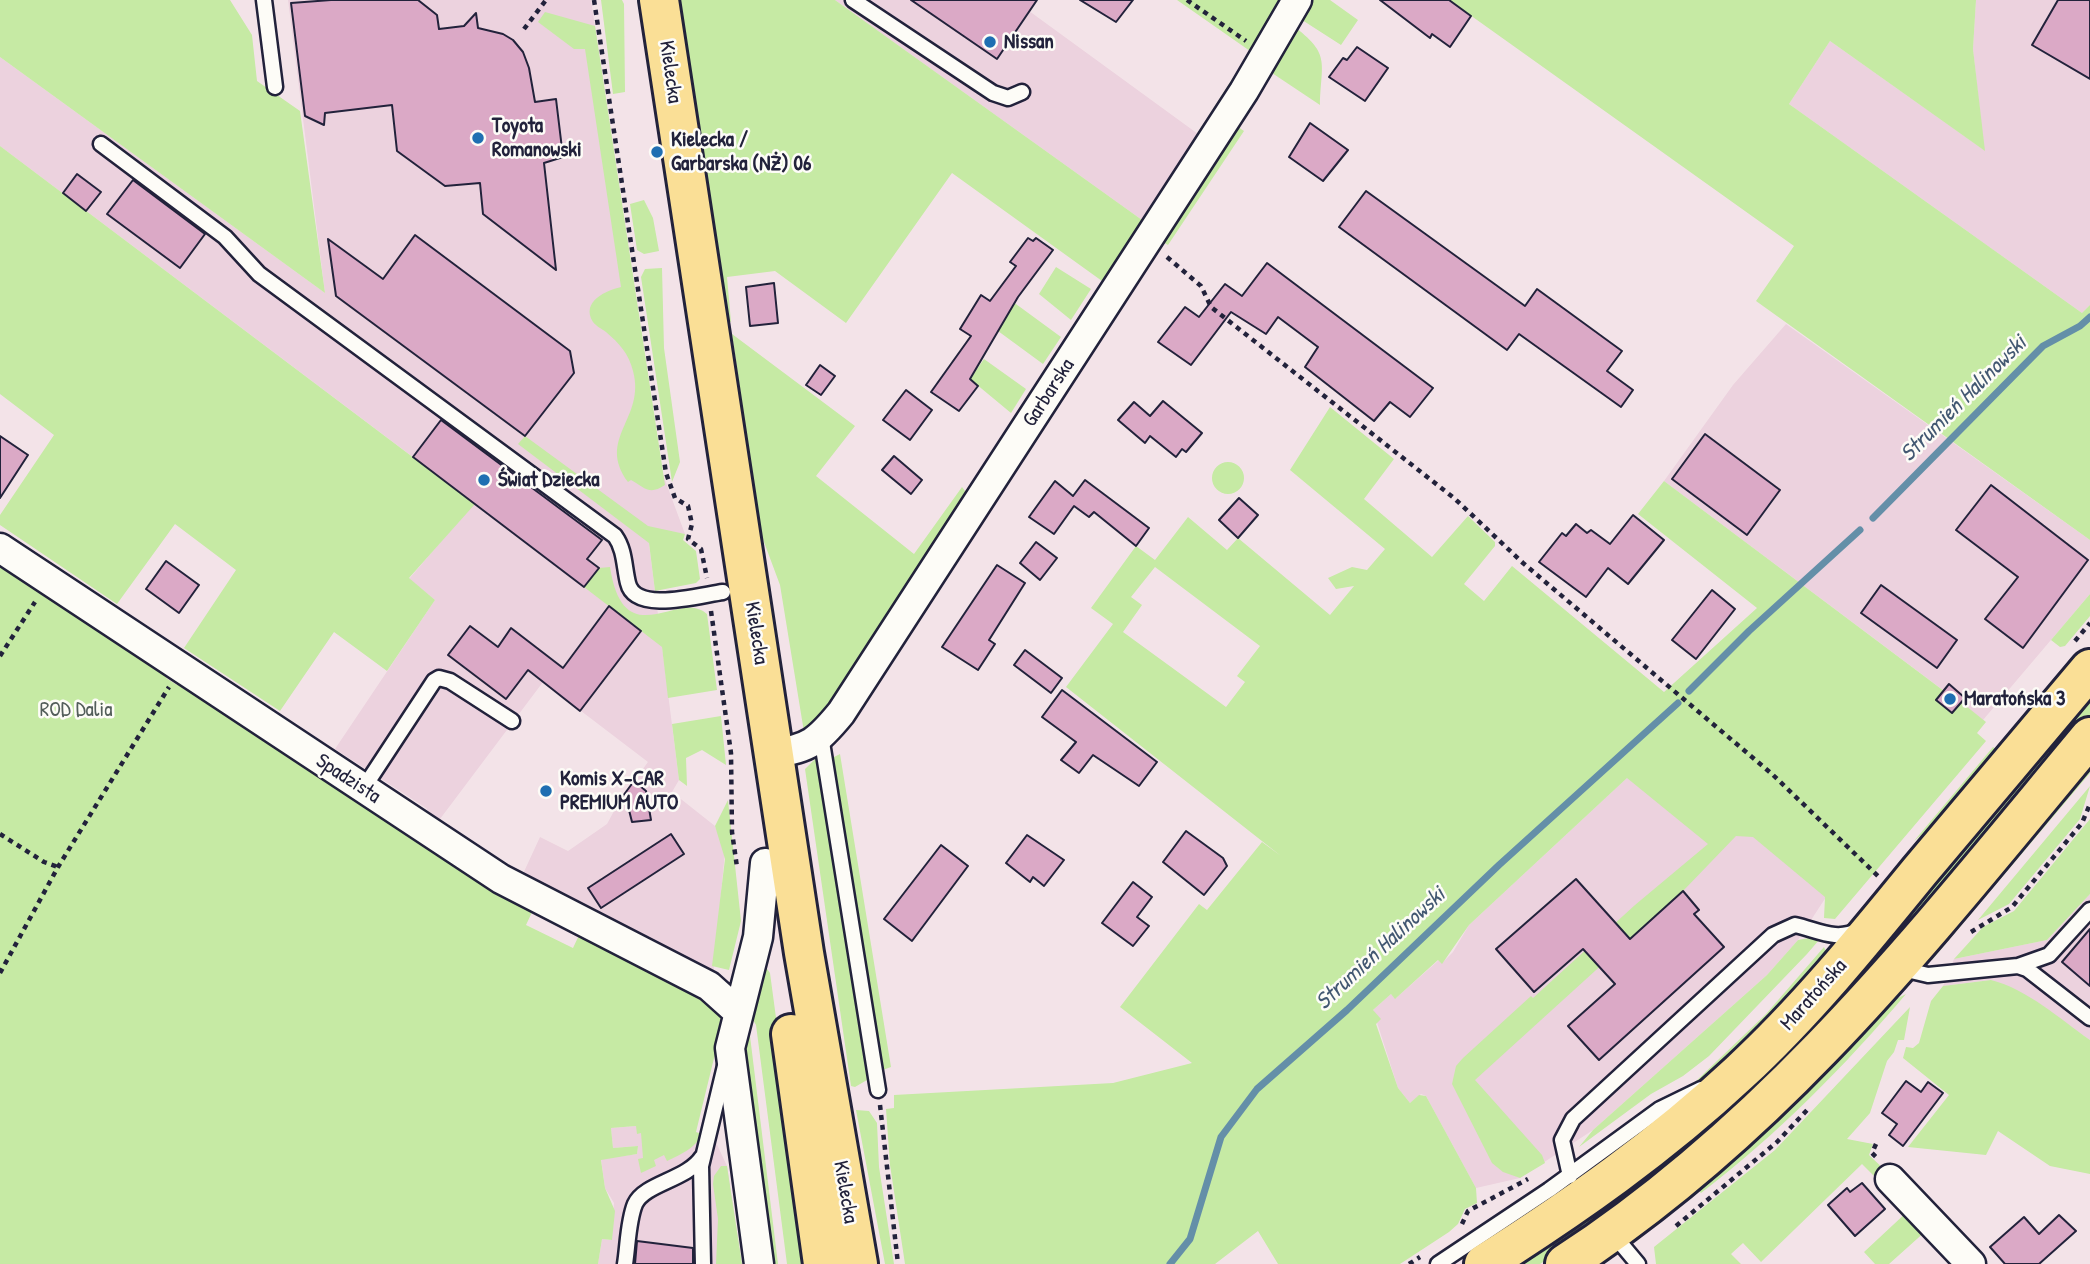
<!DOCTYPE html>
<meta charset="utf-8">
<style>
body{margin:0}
canvas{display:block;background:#f3e3e8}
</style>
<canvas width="2090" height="1264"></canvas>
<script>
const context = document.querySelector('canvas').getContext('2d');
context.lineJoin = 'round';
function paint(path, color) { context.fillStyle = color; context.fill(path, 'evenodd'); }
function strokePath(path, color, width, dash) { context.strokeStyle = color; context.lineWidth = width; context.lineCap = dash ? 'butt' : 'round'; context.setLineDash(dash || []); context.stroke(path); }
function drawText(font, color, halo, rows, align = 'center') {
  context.font = font + ' "Patrick Hand",sans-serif'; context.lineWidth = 5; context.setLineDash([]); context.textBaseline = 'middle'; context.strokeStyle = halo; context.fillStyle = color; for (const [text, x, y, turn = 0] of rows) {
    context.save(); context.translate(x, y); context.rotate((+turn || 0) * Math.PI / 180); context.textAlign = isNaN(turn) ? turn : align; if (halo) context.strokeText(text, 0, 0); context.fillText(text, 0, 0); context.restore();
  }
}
paint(new Path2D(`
 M288,0H591L662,472L685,534L654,529L649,544L679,780L672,792L715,826L725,852L713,976L522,876L540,837L568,851L607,824L620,800L648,762L543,682L437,823L426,808L335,749L435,600L409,579L474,503L0,146V57L325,293Z
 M835,0H1014L1198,134L1142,220Z
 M1976,0H2090V305L2082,313L1789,104L1830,41L1984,150L1973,49Z
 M1786,324L2090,540V594L1983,720L1664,481L1733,385Z
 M1657,750L1828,894L1798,940L1767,975L1593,1130L1520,1178L1476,1188L1426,1096L1421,1094L1410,1103L1398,1088L1373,1010L1391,994L1396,998L1439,960L1442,963L1453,952L1469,925Z
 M2090,894V1040L2025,996L1991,980L1943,986L1954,959L2047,940Z
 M706,1121L727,1166L742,1264H598L602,1239L611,1240L614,1203L605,1188L601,1159L637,1154L638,1146L613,1148L611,1128L636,1126L641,1133L702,1134Z`), '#ecd2de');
paint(new Path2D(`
 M0,0H230L252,35L257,81L300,111L325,293L0,57Z
 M601,0H622L624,4L625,92L613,94Z
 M680,0H835L1142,220L1250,51L1177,0H1286L1110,278L1102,281L952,173L846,323L775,271L727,277L731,322L728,321Z
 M1309,0H1330L1358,20L1341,45L1299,18Z
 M1449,0H1976L1973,49L1985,151L1830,41L1789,104L2082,313L2090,305V540L1756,301L1794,246Z
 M545,12L595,26L665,485C649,496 644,487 631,480L628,482C596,438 646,419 633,371C629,354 619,343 606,332C602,329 596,326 593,322C580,301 608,290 621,287L585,49H574L538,22Z
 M1296,28C1331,55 1321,63 1320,105L1272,73Z
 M1238,127L1244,131L1168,245L1163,242Z
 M0,146L475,504L409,578L435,600L387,671L334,632L280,711L184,648L236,570L175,524L117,604L0,525V515L54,435L0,394Z
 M644,200L653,218L659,251L644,254L637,250L630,204Z
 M1056,267L1091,289L1071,320L1039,294Z
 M662,268L664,348L680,462L672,482L641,277L645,269Z
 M1005,296L1061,337L1043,364L998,331L1005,319L995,312Z
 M732,334L855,426L816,476L914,554L962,487L968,495L848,684L804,732L780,585L761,534Z
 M984,359L1026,389L1011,413L970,379Z
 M1330,407L1394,459L1364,499L1432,557L1468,516L1495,542V546L1464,584L1484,601L1512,566L1664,692L1757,608L1638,514L1664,481L1944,691L1936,700L1951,713L1961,702L1986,722L1977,733L1986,741L1835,919L1824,918L1825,897L1753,837L1736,836L1683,891L1475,1080L1542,1155L1545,1163L1520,1178L1503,1172L1492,1163L1452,1084L1456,1066L1463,1058L1531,996L1533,998L1635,905L1708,844L1627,778L1469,925L1442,964L1438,960L1395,999L1391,994L1373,1010L1381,1019L1376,1024L1398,1088L1410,1103L1419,1095L1426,1096L1476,1188L1477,1203L1465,1209L1458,1224L1449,1232L1400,1264H1278L1258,1231L1215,1264H905L890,1165L886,1109L894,1108V1095L1113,1083L1192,1063L1120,1007L1199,904L1207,910L1262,842L1281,856L1066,687L1113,624L1091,608L1136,546L1155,560L1188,517L1227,550L1238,538L1330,615L1354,586L1336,589L1328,578L1352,567L1367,570L1385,549L1290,470ZM1155,567L1260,646L1237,676L1245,682L1226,707L1123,632L1142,605L1131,597Z
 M525,436L648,526L685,534L683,540L696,551L700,579L696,583L655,591L649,543L518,444Z
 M1212 478a16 16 0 1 1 32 0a16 16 0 1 1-32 0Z
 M0,561L168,673L166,678L177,685L180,681L534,908L526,925L573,948L581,931L726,1009L696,1132L702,1134C695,1149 681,1154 667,1161L664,1155L654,1160L656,1166L641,1173L638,1159L643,1158L641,1133L637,1134L636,1126L611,1128L613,1148L638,1146L637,1154L601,1160L605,1188L615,1211L612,1240L602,1239L598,1264H0Z
 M610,567C624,657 679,588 707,614L717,690L668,698L662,647L584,587L599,568Z
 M2090,594V616L2065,646L2060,647L2051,640Z
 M2090,689V716L1869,980L1787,1068L1594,1229L1540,1264H1512L1582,1218Z
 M721,716L726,765L702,750L686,758L687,786L679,780L672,724Z
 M1993,747L1997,750L1937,822L1914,841Z
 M840,754L891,1067L880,1071L830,759Z
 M816,758L867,1080L855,1087L851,1086L805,769Z
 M2090,758V773L1932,960L1928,956Z
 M2090,786L2080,819L2009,904L1978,920Z
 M728,800L741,921L729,970L712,966L725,859L715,826Z
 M2090,819V894L2047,940L1954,959L1983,927L2014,911Z
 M1814,937L1819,940L1807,954L1709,1056L1683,1076L1651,1094L1579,1147L1593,1130L1767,975L1798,940Z
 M1824,947L1827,954C1790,1002 1747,1053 1694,1083L1766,1014Z
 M765,966L770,973L809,1264H787L756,1025L751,1016Z
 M1991,980C2027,989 2060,1019 2090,1040V1174L2050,1166L1998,1131L1986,1155L1908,1147L1949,1095L1903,1058L1906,1047L1913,1048L1919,1043L1931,1001L1943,986Z
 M1906,994C1845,1066 1777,1135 1701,1193L1695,1186L1884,1005Z
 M1910,1007L1904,1040H1898L1894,1052L1887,1061L1870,1113L1847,1139L1873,1144L1869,1155L1888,1173L1895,1197L1862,1164L1761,1262L1743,1243L1731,1254L1741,1264H1656L1654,1247L1775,1150Z
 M748,1033L750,1036L778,1264H770L743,1065Z
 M856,1110L869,1111L877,1123L879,1167L894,1264H885Z
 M721,1166H727L742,1264H716L718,1219L713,1184L714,1176Z
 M1908,1211L1927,1230L1889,1264H1875L1864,1252Z`), '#c6eaa4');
strokePath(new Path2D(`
 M1873,518L2043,346L2080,326L2090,317
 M1689,691L1749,631L1860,530
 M1170,1264L1190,1239L1221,1137L1257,1089L1347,1010L1499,865L1678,703`), '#648fa8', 7);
const building = new Path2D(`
 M331,0H418L437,15L439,29L464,26L476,13L478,28L503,34L513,40L523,52L529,68L535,102L556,99L563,157L544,163L556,270L483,214L480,183L445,186L397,151L392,105L325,113L324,125L305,116L291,3Z
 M911,0H1037L997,59Z
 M1080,0H1133L1116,22Z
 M1380,0H1449L1471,16L1450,47L1432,34L1430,38Z
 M2058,0H2090V79L2032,45Z
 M1357,47L1388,68L1365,101L1329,77L1343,58L1347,60Z
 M1310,123L1348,150L1323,181L1289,157Z
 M77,174L101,192L86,211L63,193Z
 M133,180L205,234L180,268L107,214Z
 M1366,191L1525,306L1537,289L1622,351L1607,371L1633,390L1621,407L1519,334L1507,350L1339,227Z
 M415,235L570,351L574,373L525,436L336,296L328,239L383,279Z
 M1028,238L1033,241L1036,238L1053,250L1018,297L970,379L978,386L959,411L931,392L971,336L960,329L981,295L990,301L1016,266L1010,262Z
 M1267,263L1433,388L1410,417L1390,402L1374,421L1305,367L1318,347L1278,317L1266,334L1231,312L1191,365L1158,342L1185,307L1199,317L1225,284L1242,296Z
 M774,283L778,323L750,326L746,287Z
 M820,365L835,376L821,395L806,385Z
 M906,390L932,410L910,440L883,420Z
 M1163,401L1202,433L1186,452L1182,449L1176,457L1150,436L1145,443L1118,420L1134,402L1150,416Z
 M441,420L602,540L587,559L599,568L584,587L413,457Z
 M1705,434L1780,490L1747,535L1672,479Z
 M0,436L28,455L0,498Z
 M894,456L922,480L911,494L882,470Z
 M1085,480L1149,528L1136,546L1094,512L1089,517L1074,506L1054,534L1029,517L1055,481L1073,496Z
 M1991,485L2088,560L2023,648L1985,619L2018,577L1956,530Z
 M1239,498L1258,515L1238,538L1219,520Z
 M1633,515L1664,540L1628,584L1608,568L1586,597L1539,562L1562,533L1566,536L1576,524L1587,533L1591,530L1610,544Z
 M1036,542L1057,558L1040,580L1020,563Z
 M166,561L199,585L179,613L146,589Z
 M997,565L1025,583L989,640L995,644L978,670L942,647Z
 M1881,585L1957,640L1937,668L1861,613Z
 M1712,590L1735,609L1696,659L1672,640Z
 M609,606L641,631L580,711L528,670L506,699L448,655L470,626L498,647L511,628L563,668Z
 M1025,650L1062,678L1051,693L1014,665Z
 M1949,684L1965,698L1952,713L1936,700Z
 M1062,690L1157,762L1139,786L1093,755L1079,773L1061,760L1076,742L1042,717Z
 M634,781L646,791L651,820L632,822L628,806L620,800Z
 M1186,831L1223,858L1227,866L1204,895L1163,862Z
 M671,834L684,854L601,908L588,888Z
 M1027,835L1064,860L1044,886L1033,877L1030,882L1006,863Z
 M941,845L968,866L912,941L884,919Z
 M1576,879L1630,939L1683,891L1699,910L1694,914L1724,947L1599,1060L1568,1026L1615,984L1583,949L1534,992L1496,949Z
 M1133,882L1152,897L1137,917L1149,926L1133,946L1102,923Z
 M2090,929V986L2062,962Z
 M1906,1081L1921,1092L1928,1082L1943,1093L1903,1146L1889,1135L1897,1124L1882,1113Z
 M1862,1183L1885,1209L1855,1236L1828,1205L1847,1188L1850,1192Z
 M2059,1215L2076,1231L2039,1264H2005L1990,1247L2024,1217L2039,1234Z
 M637,1241L693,1248V1264H635Z`);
paint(building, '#dba9c6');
strokePath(building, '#22223b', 2);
const lane = new Path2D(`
 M264,0L275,87
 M853,0L993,93L1008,98L1022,92
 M101,144L225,237L259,274L615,536C625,550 624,567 628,583C635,614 700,595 723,592
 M821,736L878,1090
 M363,789L434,681L439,678L450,681L512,721
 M2018,966L2049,955L2090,910
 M1898,968L1928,975L2018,966L2027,969L2090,1018
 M1570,1176L1562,1140L1573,1119L1773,935L1795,925C1818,930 1836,942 1859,930
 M1612,1233L1638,1264
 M625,1264C628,1245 628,1221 635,1204C645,1183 687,1180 702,1157
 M703,1264L701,1166L725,1066
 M1438,1264L1549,1190L1660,1109L1701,1089`);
const street = new Path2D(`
 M0,548L501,879L709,986L738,1012
 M774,753C809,749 818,741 841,713L1244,91L1297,0
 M1890,1179L1971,1264
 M759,1264L730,1048L758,937L765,863`);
const primary = new Path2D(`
 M659,0L804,953L858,1264
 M791,1034L823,1264
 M1484,1264C1574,1207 1661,1146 1739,1073C1805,1012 1862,942 1919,872C1976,804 2033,737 2090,669
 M1565,1264C1779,1125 1929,930 2090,737`);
strokePath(lane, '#22223b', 19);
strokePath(street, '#22223b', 33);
strokePath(primary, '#22223b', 44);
strokePath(new Path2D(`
 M594,0L666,473L675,498L688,506L692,524L688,539L701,549L707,578
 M1187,0L1246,41
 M524,29L546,0
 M1167,257L1201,286L1211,307L1454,498L1523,563L1772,774L1879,877
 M711,611L731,753L732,832L737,867
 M2075,641L2090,623
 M0,656L35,602
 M0,834L44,862L58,867
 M1971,932L2012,907L2082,823L2090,804
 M0,973L58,867L169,687
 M880,1105L898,1264
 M1876,1144L1872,1153L1877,1158
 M1462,1224L1468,1211L1528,1179
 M1676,1226L1777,1142L1808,1109
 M1409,1264L1420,1257`), '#22223b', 4.5, [5, 5]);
strokePath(lane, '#fdfcf7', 14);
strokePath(street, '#fdfcf7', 28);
strokePath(primary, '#fadf96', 38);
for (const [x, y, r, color] of [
 [990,42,7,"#1f6fb2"],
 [478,138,7,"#1f6fb2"],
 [657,152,7,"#1f6fb2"],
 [484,480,7,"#1f6fb2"],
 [1950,699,7,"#1f6fb2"],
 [546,791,7,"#1f6fb2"]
]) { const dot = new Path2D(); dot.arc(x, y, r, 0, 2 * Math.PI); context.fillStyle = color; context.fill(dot); strokePath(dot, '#fdfcf7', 2.5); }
drawText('bold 21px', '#22223b', '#fdfcf7', [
 ["Nissan",1004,42],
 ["Toyota",492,126],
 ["Romanowski",492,150],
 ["Kielecka /",671,140],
 ["Garbarska (NŻ) 06",671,164],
 ["Świat Dziecka",498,480],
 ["Maratońska 3",1964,699],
 ["Komis X-CAR",560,779],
 ["PREMIUM AUTO",560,803]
], 'left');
drawText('21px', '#22223b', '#fdfcf7', [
 ["Kielecka",670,72,82],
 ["Garbarska",1049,393,-57],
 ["Kielecka",756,633,81],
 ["Spadzista",348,779,33],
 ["Maratońska",1814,995,-48],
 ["Kielecka",845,1192,80]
]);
drawText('21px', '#535e5a', '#fdfcf7', [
 ["ROD Dalia",76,710]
]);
drawText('italic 23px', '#435872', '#fdfcf7', [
 ["Strumień Halinowski",1964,399,-45],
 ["Strumień Halinowski",1381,949,-43]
]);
</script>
